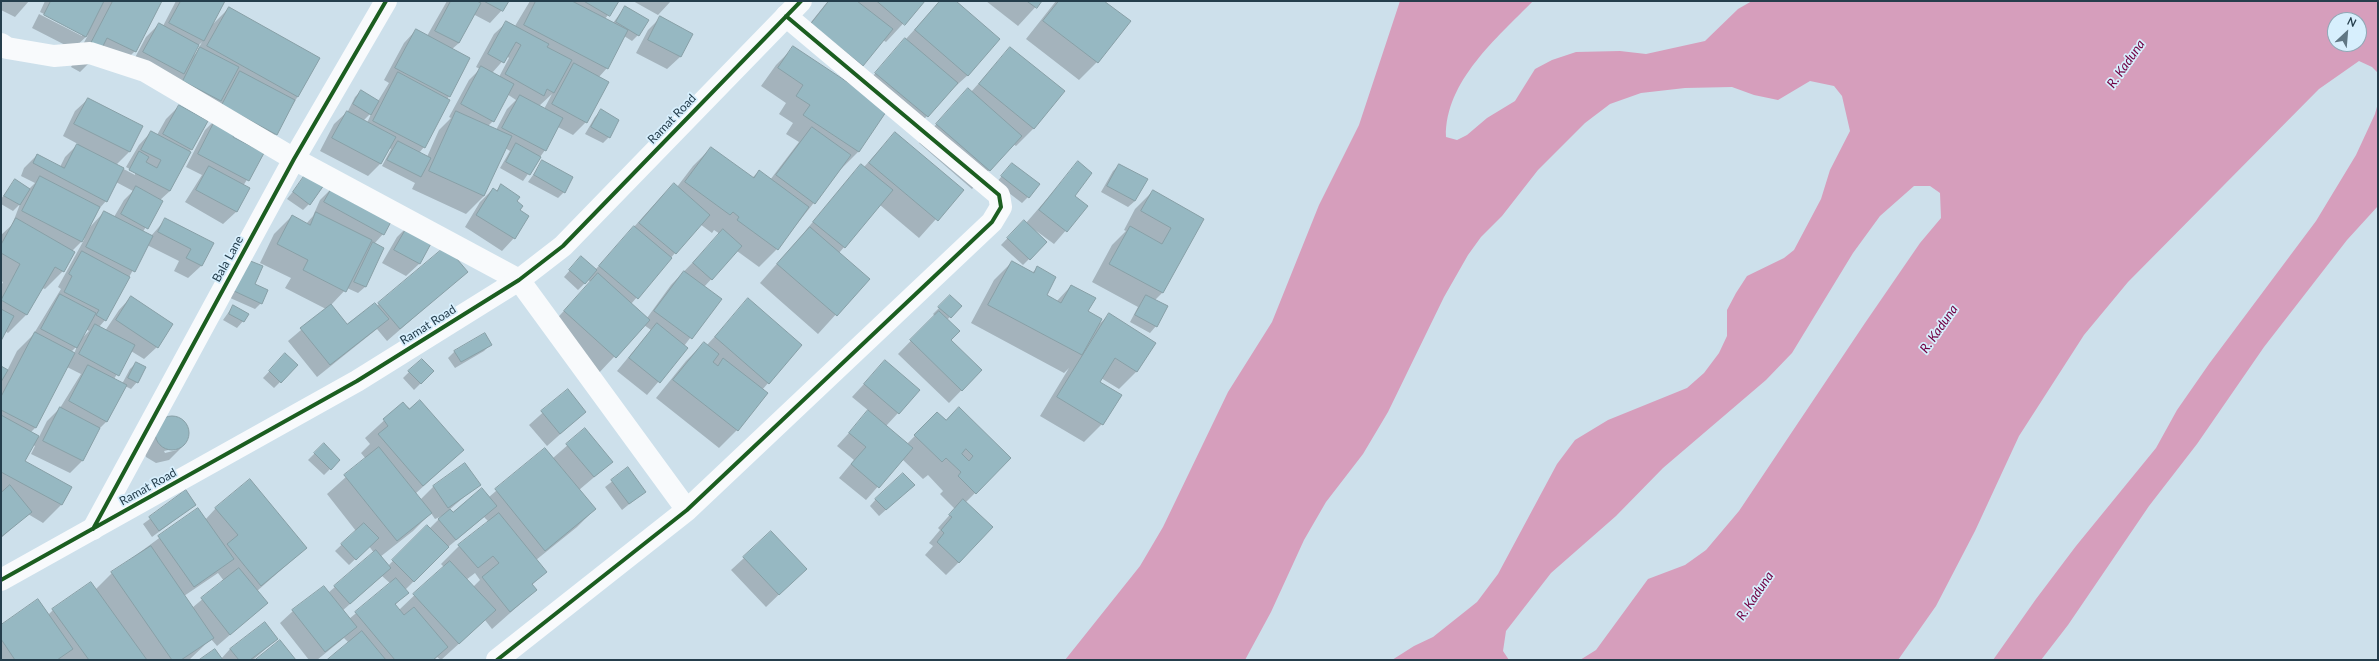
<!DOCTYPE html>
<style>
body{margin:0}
#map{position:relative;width:2379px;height:661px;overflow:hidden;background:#cde0eb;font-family:Lato,sans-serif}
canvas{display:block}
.frame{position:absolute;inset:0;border:2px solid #253e4c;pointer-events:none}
.north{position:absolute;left:2327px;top:12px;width:40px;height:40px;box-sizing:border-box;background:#d7effd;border:1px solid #90a8b6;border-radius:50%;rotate:26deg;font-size:11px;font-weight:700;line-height:16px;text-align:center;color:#253e4c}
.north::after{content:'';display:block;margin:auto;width:14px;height:18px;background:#607784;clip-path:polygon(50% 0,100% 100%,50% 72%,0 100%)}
</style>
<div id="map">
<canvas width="2379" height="661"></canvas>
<div class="frame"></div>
<div class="north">N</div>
</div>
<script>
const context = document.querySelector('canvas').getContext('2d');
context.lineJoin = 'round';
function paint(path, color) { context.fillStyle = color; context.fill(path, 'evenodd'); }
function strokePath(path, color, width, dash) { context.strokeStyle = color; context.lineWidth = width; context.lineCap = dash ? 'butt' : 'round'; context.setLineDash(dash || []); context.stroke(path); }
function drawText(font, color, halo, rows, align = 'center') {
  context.font = font + ' Lato,sans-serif'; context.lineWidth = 3.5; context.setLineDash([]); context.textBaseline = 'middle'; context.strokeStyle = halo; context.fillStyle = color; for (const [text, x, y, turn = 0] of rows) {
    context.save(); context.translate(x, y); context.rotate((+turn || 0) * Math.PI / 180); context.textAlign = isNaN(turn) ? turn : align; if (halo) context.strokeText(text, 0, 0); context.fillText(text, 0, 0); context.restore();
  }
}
paint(new Path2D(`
 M1400,1H1533C1497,38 1445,81 1446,137L1457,140L1467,135L1487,118L1515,101L1535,69L1552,60L1576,52L1620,51L1646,54L1705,41L1738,9L1752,1H2378V73L2372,67L2359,61L2319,89L2128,282L2084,335L2019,436L1975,531L1936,606L1898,660H1580L1596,650L1648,579L1685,565L1706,550L1739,511L1865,323L1920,243L1941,218L1940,193L1930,186H1914L1880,216L1853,253L1792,353L1766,380L1663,468L1616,516L1551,573L1506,631L1503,651L1509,660H1392L1414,646L1433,637L1477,602L1498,574L1557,464L1575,440L1608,420L1687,388L1704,373L1719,353L1727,336V310L1736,293L1747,276L1784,258L1794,250L1821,199L1830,170L1850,131L1842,96L1834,86L1810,81L1778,100L1754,95L1732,87L1685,88L1641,93L1610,104L1585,123L1538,170L1502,216L1481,237L1468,255L1444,297L1388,412L1363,454L1326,502L1304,540L1271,612L1245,660H1065L1140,566L1163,527L1228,392L1272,322L1319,205L1359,125ZM2335,20H2359V44H2335Z
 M2378,103V206L2347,240L2264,347L2197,444L2149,506L2068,625L2041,660H1993L2036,599L2076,546L2156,448L2177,410L2209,364L2316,221L2356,155L2375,114Z`), '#d69ebc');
paint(new Path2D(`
 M1,1H29L15,17L1,10Z
 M45,1H161L135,51L117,69L94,58L80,72L71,67L88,35L73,49L32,28L39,14L82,36V33L40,12Z
 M176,1H224L211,26L229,8L298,96L276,134L263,146L234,131L231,137L263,154L243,186L248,189L236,212L223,224L185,202L202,175L186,167L205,130L215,120L171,94L179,78L170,86L131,65L146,37L159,24L163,26ZM202,42L196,53L192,57L197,47Z
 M447,1H507L502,10L490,23L473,14L459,43L452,49L449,96L424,147L419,153L427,157L439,130L451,118L449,117L469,80L480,69L476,67L494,34L507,22L515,26L530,1H618L605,19L613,23L625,7L638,35L632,41L624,36L607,68L598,78L586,122L573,135L558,127L545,150L523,181L500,168L510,151L505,148L484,196L466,214L412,189L415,183L382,166L391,149L389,148L380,164L368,176L320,151L334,124L348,111L355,97L361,91L378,101L389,83L384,80L404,43L416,30L427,36ZM507,56L509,58L499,77L492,73ZM507,94L516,100L507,109L496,130L488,126L493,121ZM552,94L544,109L539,106ZM372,112L367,123L363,121Z
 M633,1H671L658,15Z
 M828,1H924L886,42L883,40L850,78L799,37Z
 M940,1H954L968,75L949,92L915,129L864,86Z
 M986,1H1041L1018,26Z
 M1056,1H1103L1129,21L1097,62L1079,80L1026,39Z
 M661,17L692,34L680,57L667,69L636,53L648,30Z
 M794,47L886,109L858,152L840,170L777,249L759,267L737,251L704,287L720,299L684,346L687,348L647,395L617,371L651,330L644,325L597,375L546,330L591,282L588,280L578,290L564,277L575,264L596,269L661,197L674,184L677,187L693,166L711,148L752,178L759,171L770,180L799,142L786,134L793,123L779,114L786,103L761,86L776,65ZM700,224L712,233L714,230L720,234L671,285L647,318L631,304Z
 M1010,48L1034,128L1016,146L1013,144L972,189L919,143L968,90L971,92Z
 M88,99L142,126L129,152L116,165L135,175V172L126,167L139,145L151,132L157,135L166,119L179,106L191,149L170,191L160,200L143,232L151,236L166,219L212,244L201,266L188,278L174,271L179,261L147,245L105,320L99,327L105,331L119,310L131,297L157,347L144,359L131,351L114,379L122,384L130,369L136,363L137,382L131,389L125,386L107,421L98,430L82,461L70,473L31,454L35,446L33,445L24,462L71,487L61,505L43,523L28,514L1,538V367L7,371L17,351L33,335L61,289L58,287L85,238L72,251L63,271L45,289L42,288L26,315L8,333L5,331L1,339V286L3,282L1,281V235L12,225L20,204L13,211L1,204V199L15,180L29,189L35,183L21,176L24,168L37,155L60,167L65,157L78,144L63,136L75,111ZM116,182L133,191L124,200L114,217L104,212L89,228L98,210L106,201ZM86,329L89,331L81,339ZM77,346L74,354L71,352ZM67,367L81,374L60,408L47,421L39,437L31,432L35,428Z
 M601,111L609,137L603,143L585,134L595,117Z
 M895,133L962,190L919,238L880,205L839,253L868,279L818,334L760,283L802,235L849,178L861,165L864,167Z
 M543,161L564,192L558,198L528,182Z
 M1078,163L1073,196L1087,206L1054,244L1035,230L1046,242L1023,265L1001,245L1024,221L1026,223Z
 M1012,164L1028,197L1022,203L996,183Z
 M1119,165L1135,201L1128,207L1101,192L1113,171Z
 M307,174L309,204L303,210L287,199Z
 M501,186L515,202L518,211L514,238L502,251L465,227L480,202L493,189L496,191Z
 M333,187L392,219L383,234L374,244L383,248L365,287L358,293L347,288L331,305L347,326L379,304L466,272L387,341L377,329L317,377L288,341L326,309L285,288L291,278L260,263L274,234L292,216L306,224L313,216L320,200Z
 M1153,191L1203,219L1162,293L1155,300L1156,326L1150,333L1130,322L1138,307L1092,282L1112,245L1126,231L1124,230L1135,209Z
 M409,225L433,238L419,264L406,276L382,263L397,237Z
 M1012,262L1032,273L1037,268L1045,295L1056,302L1071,286L1097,326L1109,315L1137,371L1119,389L1101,378L1099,382L1102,424L1084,442L1040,416L1069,368L1064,373L971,323L994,280Z
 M242,267L254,284L261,303L255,309L228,297Z
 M950,297L960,306L947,320L950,340L981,370L949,403L898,354L935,316L933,314Z
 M748,300L801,345L762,390L737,430L719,448L656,398L686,361L704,343L707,345Z
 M233,306L243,321L237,328L223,320Z
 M490,345L484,351L455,368L448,358L455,351Z
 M279,361L280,382L274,388L263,378Z
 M885,361L898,413L886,426L907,444L937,413L946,422L1010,458L965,503L959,562L946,575L925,555L933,546L929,543L940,530L938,528L955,509L940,494L943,491L928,475L923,479L902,459L866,500L839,478L854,460L837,446L869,411L852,397Z
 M433,371L414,390L403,378L409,372Z
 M567,391L585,412L547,446L529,425Z
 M403,403L463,450L415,494L420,500L433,487L465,464L479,484L449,510L452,514L489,497L545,449L553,458L585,430L612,462L579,490L595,509L577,527L536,560L545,571L532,585L536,590L492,629L485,620L441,660L437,657L434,660H329L349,643L344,638L317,660H309L280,623L293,611L324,587L328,593L374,553L369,546L349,565L335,551L356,531L327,494L366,459L361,453L370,444L365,438ZM431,513L435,519L442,516L429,529L427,526L388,566L380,557L413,531ZM484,517L489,522L459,546L441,564L444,567L399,610L395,605L407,593L405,590L448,547ZM475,573L480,580L473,587L466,580ZM382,576L391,584L349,619L342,611Z
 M173,416L185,423L188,435L182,447L169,460L156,463L146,457L142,445L161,420ZM177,448V450L165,453L164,451Z
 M324,444L339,460L324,475L308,460Z
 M628,469L644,492L622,510L605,487Z
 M907,491L879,516L870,506L876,499Z
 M186,492L195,505L152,537L143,524Z
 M216,508L306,548L257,591L267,603L217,646L211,639L189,660H1V626L48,615L53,610L95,590L112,573L197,510L205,520ZM218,573L224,581L192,608L184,596Z
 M744,558L793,581L766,607L731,570Z
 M277,639L253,660H201L221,659L230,649Z`), '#0003');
const building = new Path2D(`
 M51,1H104L86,37L44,15Z
 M113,1H162L136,52L107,38L99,54L88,49Z
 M181,1H225L204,41L169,23Z
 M451,1H477L481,3L459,43L435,31Z
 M484,1H509L503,11Z
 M536,1H572L628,30L608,69L524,25Z
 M584,1H619L610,16Z
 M829,1H857L893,29L863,66L811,24Z
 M877,1H925L905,25Z
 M940,1H956L1000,39L968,76L915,30Z
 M1027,1H1042L1037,8Z
 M1059,1H1104L1131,21L1098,63L1043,21Z
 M625,6L649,20L639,36L616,22Z
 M229,7L320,58L298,97L207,46Z
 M660,16L693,34L681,57L648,40Z
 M506,21L549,44L547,47L572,60L554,93L547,89L544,96L505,74L521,45L516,42L504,63L488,54Z
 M159,23L199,45L184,74L143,52Z
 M416,29L470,58L450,97L395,68Z
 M905,38L958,83L928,117L875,73Z
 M793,46L888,109L859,152L803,115L810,105L796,96L803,85L778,68Z
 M200,47L239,67L221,101L183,81Z
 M1010,47L1065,91L1034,129L979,84Z
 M574,63L609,82L587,123L552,104Z
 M481,66L514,84L494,122L461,104Z
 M240,71L295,100L277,135L222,105Z
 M398,72L450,100L425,148L373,121Z
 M968,88L1022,136L990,171L936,124Z
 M361,90L379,101L371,115L353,104Z
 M520,95L563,118L546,151L502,128Z
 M88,98L143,126L130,152L74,124Z
 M179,105L208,121L192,150L163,134Z
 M601,109L619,120L610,138L591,127Z
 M347,111L396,137L381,164L332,138Z
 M456,111L512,136L484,196L429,171Z
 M217,117L237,127L233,137L264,153L249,181L198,154Z
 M812,127L851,155L815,204L776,175Z
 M151,131L191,152L170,191L129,170L139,151L149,157L146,162L157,168L161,160L141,150Z
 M895,132L964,190L938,221L869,163Z
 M398,141L431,158L421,177L387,160Z
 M516,143L541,157L530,175L506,162Z
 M77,144L124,168L107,202L33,163L37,154L64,168Z
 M711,147L754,178L759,170L809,207L778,250L737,220L739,217L733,212L730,215L685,182Z
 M542,160L573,177L565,193L534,175Z
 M1078,161L1092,173L1075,196L1088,206L1067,232L1039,210Z
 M1012,163L1040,184L1029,198L1001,176Z
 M861,164L893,190L845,248L813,222Z
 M1119,164L1148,179L1135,201L1107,186Z
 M209,166L250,188L237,212L196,190Z
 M307,172L324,185L310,205L293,192Z
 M40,176L100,207L82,242L22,211Z
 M15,179L30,189L20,205L4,196Z
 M674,183L710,215L676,254L639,223Z
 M501,184L520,197L517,201L523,206L520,210L529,216L515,239L476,215L493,188L497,191Z
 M136,186L163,201L148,229L121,214Z
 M333,186L393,218L384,235L324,202Z
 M1153,190L1204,219L1163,293L1109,264L1130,226L1162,244L1171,228L1141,211Z
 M104,211L153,236L135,272L86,247Z
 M316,212L372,240L346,292L303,270L308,260L277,244L292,215L310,225Z
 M16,218L75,252L64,272L55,267L27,315L1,300L20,264L1,253V245Z
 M165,218L214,243L202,266L186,258L191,249L158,232Z
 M1024,220L1047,242L1030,260L1007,238Z
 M409,224L434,238L420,264L394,250Z
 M634,226L672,258L638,299L599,266Z
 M810,227L870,279L837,316L777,264Z
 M723,229L742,246L712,280L693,263Z
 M373,242L384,248L366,287L354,282Z
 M446,246L468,272L400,329L378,303Z
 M82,251L130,277L106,321L96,315L99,310L64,292L72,276L69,274Z
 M581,256L597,270L585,284L569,270Z
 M248,260L263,266L255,284L268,290L262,304L234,291Z
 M1012,261L1034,273L1037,266L1056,277L1047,295L1061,303L1071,285L1096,298L1088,311L1102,319L1082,355L988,305Z
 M684,271L722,299L692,339L654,311Z
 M598,273L650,320L616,358L564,311Z
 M60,294L96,313L77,348L41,329Z
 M950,295L962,306L951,318L938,307Z
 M1146,295L1168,306L1157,327L1135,315Z
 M131,296L173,324L158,348L116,320Z
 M748,298L802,345L769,384L715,337Z
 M375,303L389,319L330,365L300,328L331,304L347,324Z
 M233,305L249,314L244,322L229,314Z
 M1,309L14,316L1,341Z
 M939,311L960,331L951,340L982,370L962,391L910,340Z
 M1109,313L1156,343L1137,372L1115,358L1100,382L1122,395L1103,425L1057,397Z
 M657,323L688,348L660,383L629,358Z
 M95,324L135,345L119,376L79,354Z
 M35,332L75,353L36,428L1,410V397Z
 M485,333L492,345L461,362L454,351Z
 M704,342L719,354L713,362L718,366L723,358L768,393L738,431L673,380Z
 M285,353L298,365L281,383L269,371Z
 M422,359L434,371L421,384L408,371Z
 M885,360L920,390L899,414L864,384Z
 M136,362L146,367L138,383L128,378Z
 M88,365L127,385L107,422L69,401Z
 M1,366L8,370L1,382Z
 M568,389L586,412L560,434L541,411Z
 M420,400L464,450L423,486L378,434L388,426L383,419L403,402L409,409Z
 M60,407L100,428L83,461L43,441Z
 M959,407L1011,458L976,494L958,476L961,472L946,458L942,462L914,435L937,412L946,420ZM966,449L973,456L969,461L962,454Z
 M868,410L913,448L879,488L851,464L866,447L849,433Z
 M1,415L39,436L25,461L72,487L62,505L1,472Z
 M155 433a17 17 0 1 1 34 0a17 17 0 1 1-34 0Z
 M585,428L613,462L594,477L566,444Z
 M324,443L340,460L331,470L314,453Z
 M379,447L432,513L397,541L344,475Z
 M545,448L596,509L545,551L495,489Z
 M465,463L481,485L448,508L433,486Z
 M628,467L646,492L629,504L611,480Z
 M903,473L915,485L886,510L875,499Z
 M250,479L307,548L261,586L227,544L238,535L215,508Z
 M10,485L32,512L1,537V493Z
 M482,488L497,506L456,540L438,519L450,509L453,512Z
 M186,490L196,505L159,531L149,517Z
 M963,499L993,527L959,563L937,542L944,533L941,530L952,517L949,515Z
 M198,508L234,559L194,587L158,536Z
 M499,513L547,572L532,584L537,590L510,612L482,577L499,563L493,556L478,568L458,545Z
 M364,523L379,538L356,560L341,544Z
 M427,525L449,547L414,582L392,560Z
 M771,531L807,569L779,595L743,557Z
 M151,546L214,638L181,660H172L111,572Z
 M376,550L391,568L350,604L334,586Z
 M450,561L496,610L459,644L413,594Z
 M239,568L268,603L230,635L201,598Z
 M396,578L409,593L395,604L404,615L414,607L448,647L433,660H395L355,612Z
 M91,582L147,660H89L52,609Z
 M324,586L357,627L325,652L292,610Z
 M38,599L73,649L57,660H15L1,639V625Z
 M265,622L278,639L250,660H239L230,649Z
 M362,631L386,660H327Z
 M280,640L296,660H255Z
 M215,649L223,660H199Z`);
paint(building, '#96b8c2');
strokePath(building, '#879fa6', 1);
strokePath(new Path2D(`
 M1,44L7,48L54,56L90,53L145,71L294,159L519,280L687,510
 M93,529L294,159L386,1
 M497,660L687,510L992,222L1001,207L999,195L786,16`), '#f8fafc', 22);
strokePath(new Path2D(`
 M1,580L357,381L519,280L563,246L801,1`), '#f8fafc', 22);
strokePath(new Path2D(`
 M93,529L294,159L386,1
 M1,580L357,381L519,280L563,246L801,1
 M497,660L687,510L992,222L1001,207L999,195L786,16`), '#1b5e20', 4);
drawText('12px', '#253e4c', '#d7effd', [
 ["Ramat Road",672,119,-46],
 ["Bala Lane",228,259,-61],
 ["Ramat Road",428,325,-32],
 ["Ramat Road",148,487,-29]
]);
drawText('italic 13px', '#700042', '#d7effd', [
 ["R. Kaduna",2126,64,-55],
 ["R. Kaduna",1939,329,-55],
 ["R. Kaduna",1755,596,-56]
]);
</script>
